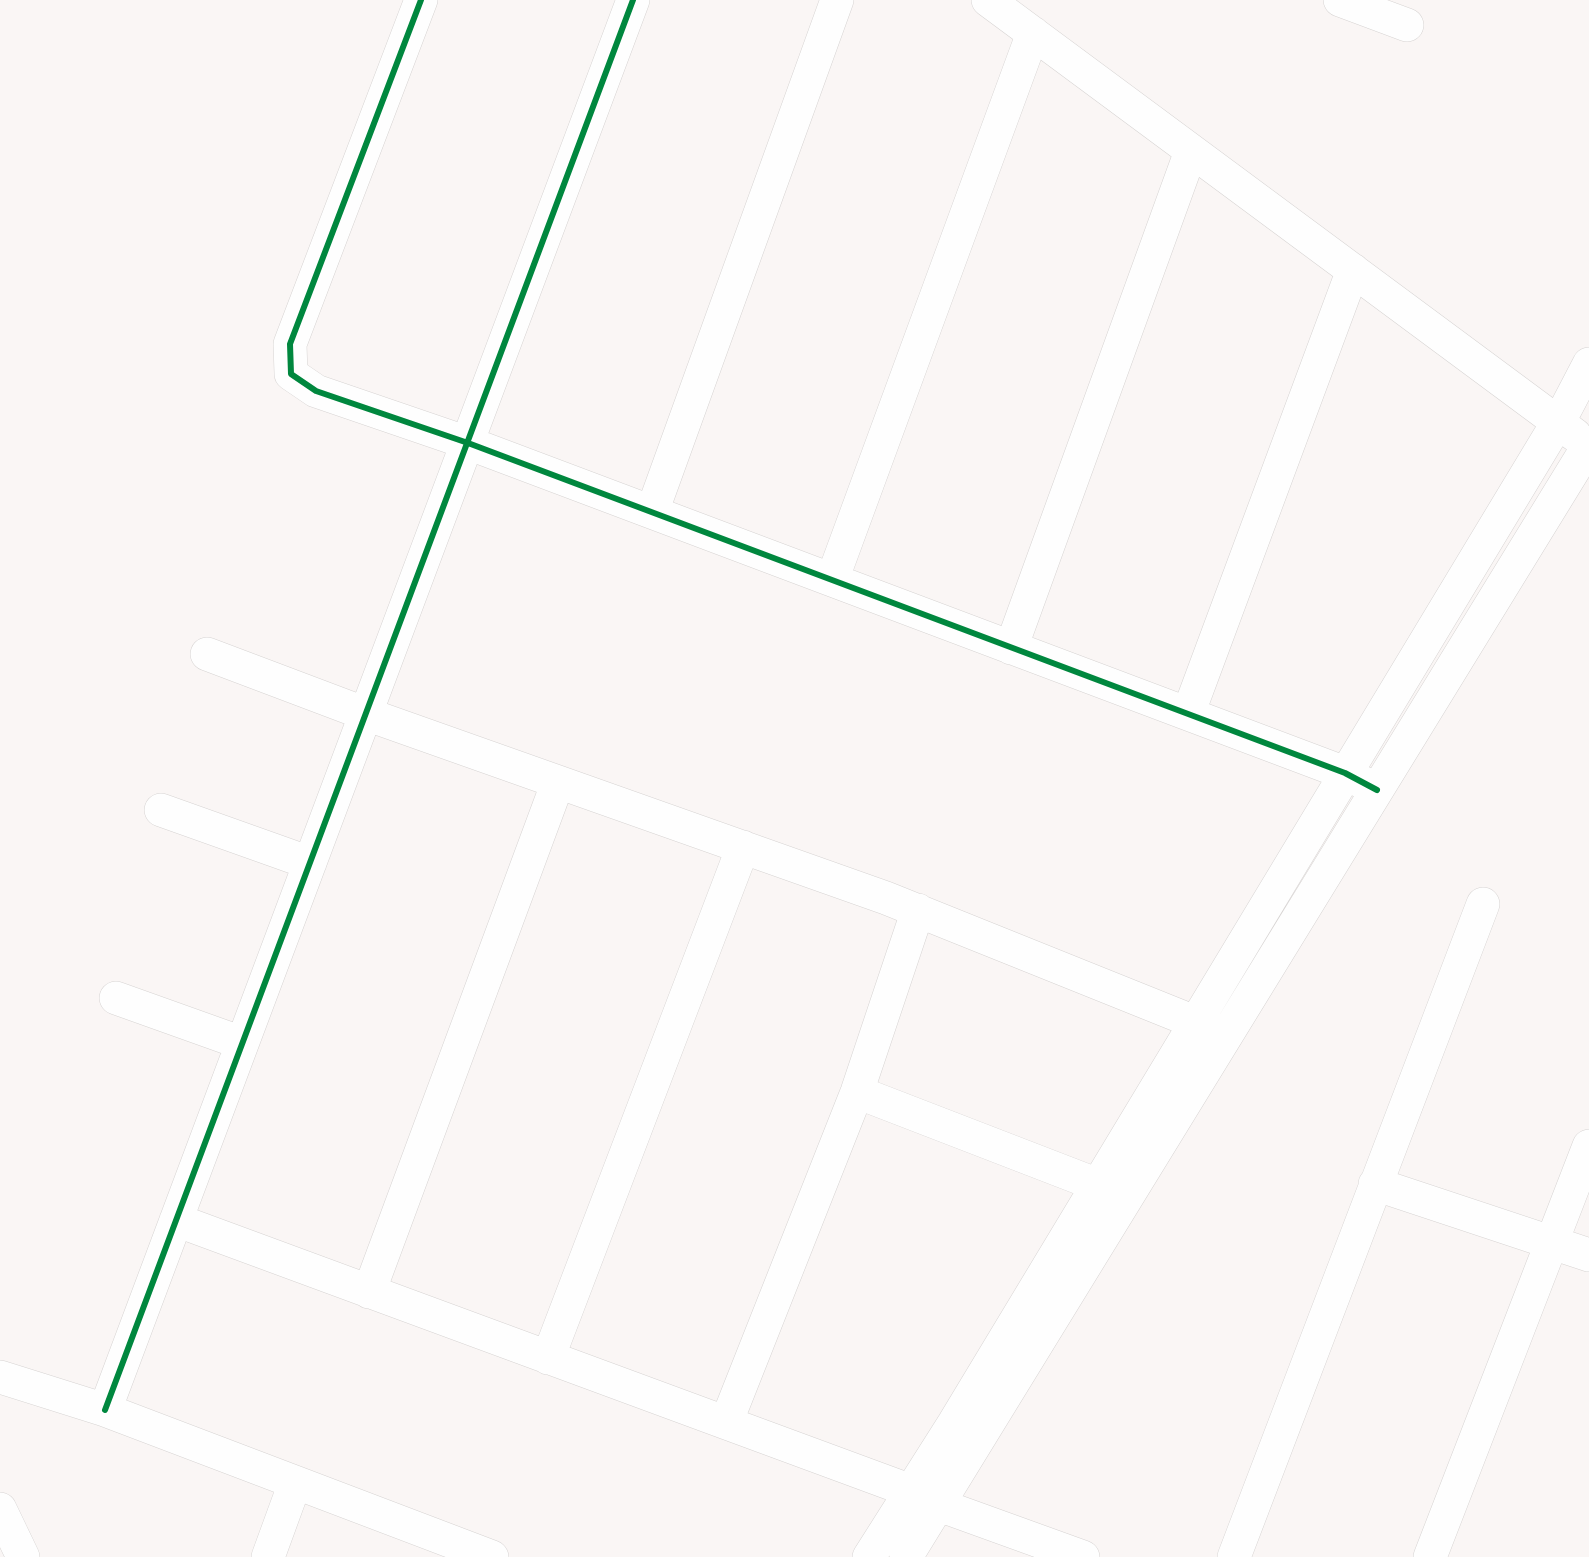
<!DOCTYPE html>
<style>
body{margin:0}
canvas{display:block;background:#faf6f5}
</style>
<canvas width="1589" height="1557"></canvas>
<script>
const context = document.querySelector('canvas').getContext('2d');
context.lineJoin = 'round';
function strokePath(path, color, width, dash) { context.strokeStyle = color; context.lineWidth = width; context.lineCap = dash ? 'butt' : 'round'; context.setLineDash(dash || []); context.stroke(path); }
const minor = new Path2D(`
 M421,0L290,344L291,374L316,391L468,443L1345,773L1377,790
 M988,0L1575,435
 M1340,0L1407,25
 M652,512L837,0
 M832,580L1033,33
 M1011,648L1191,151
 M207,654L366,714L886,898L1217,1031
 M1188,714L1353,270
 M161,810L310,863
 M116,998L242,1043
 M857,1092L1098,1185L1116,1197
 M1375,1184L1589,1255
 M176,1220L911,1491L939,1505L1083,1557
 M369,1292L558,782
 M548,1358L743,847
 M0,1377L105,1410L492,1557
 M105,1410L633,0
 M726,1423L857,1092L918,910
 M0,1509L23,1557
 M268,1557L295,1483
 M869,1557L954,1423L1564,412L1589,364
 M906,1557L1589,445
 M1234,1557L1483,904
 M1430,1557L1589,1146`);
strokePath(minor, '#d7d4d3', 34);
strokePath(minor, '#fefefe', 33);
strokePath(new Path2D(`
 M421,0L290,344L291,374L316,391L468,443L1345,773L1377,790
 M105,1410L633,0`), '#00873e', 6);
</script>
